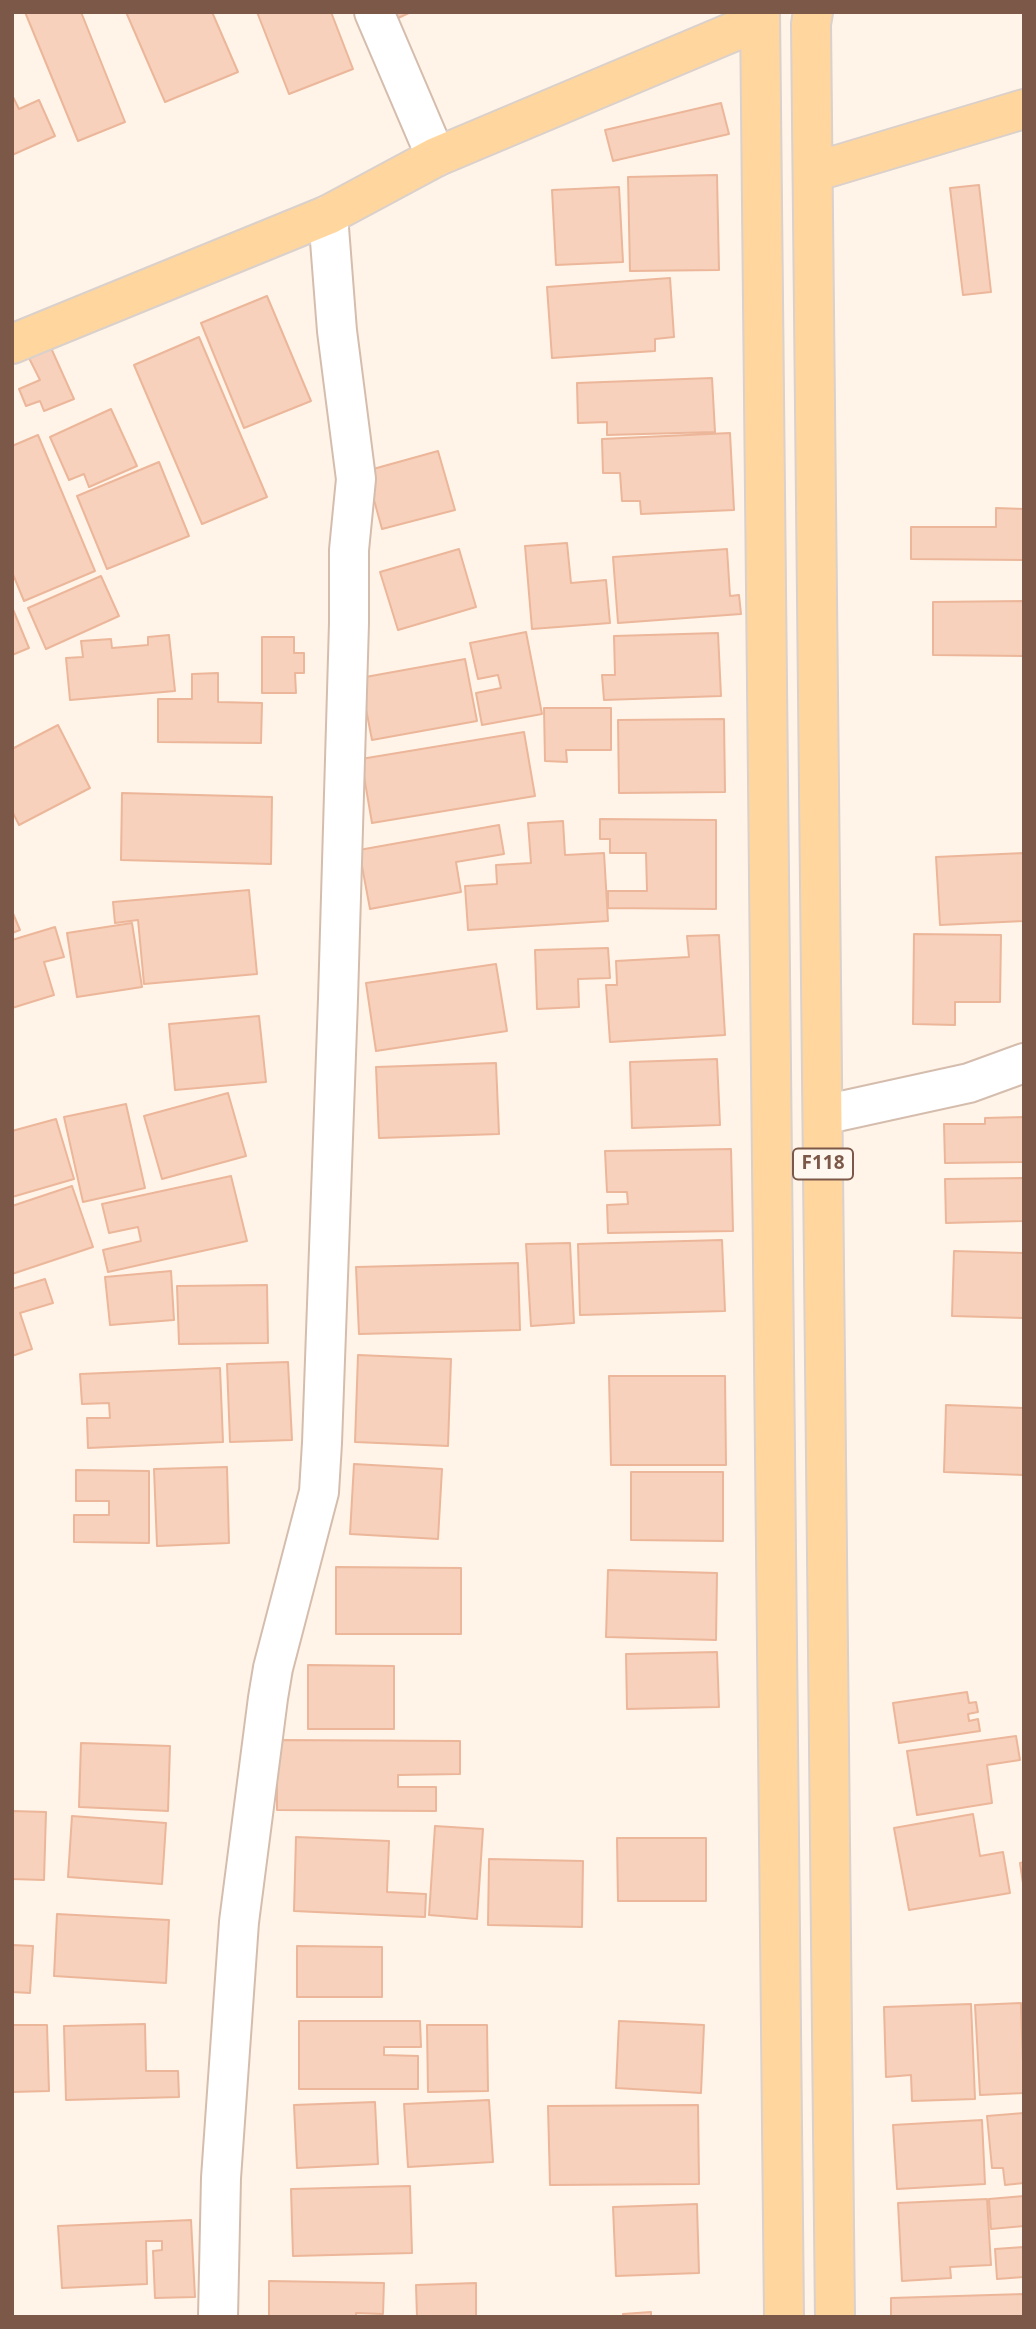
<!DOCTYPE html>
<style>
body{margin:0}
#map{position:relative;width:1036px;height:2329px;overflow:hidden;background:#fff4e7;font-family:"Noto Sans",sans-serif}
canvas{display:block}
.frame{position:absolute;inset:0;border:14px solid #7c5848;pointer-events:none}
</style>
<div id="map">
<canvas width="1036" height="2329"></canvas>
<div class="frame"></div>
</div>
<script>
const context = document.querySelector('canvas').getContext('2d');
context.lineJoin = 'round';
function paint(path, color) { context.fillStyle = color; context.fill(path, 'evenodd'); }
function strokePath(path, color, width, dash) { context.strokeStyle = color; context.lineWidth = width; context.lineCap = dash ? 'butt' : 'round'; context.setLineDash(dash || []); context.stroke(path); }
function drawText(font, color, halo, rows, align = 'center') {
  context.font = font + ' "Noto Sans",sans-serif'; context.lineWidth = 6; context.setLineDash([]); context.textBaseline = 'middle'; context.strokeStyle = halo; context.fillStyle = color; for (const [text, x, y, turn = 0] of rows) {
    context.save(); context.translate(x, y); context.rotate((+turn || 0) * Math.PI / 180); context.textAlign = isNaN(turn) ? turn : align; if (halo) context.strokeText(text, 0, 0); context.fillText(text, 0, 0); context.restore();
  }
}
const building = new Path2D(`
 M25,12H81L125,122L78,141Z
 M126,12H212L238,72L165,102Z
 M257,12H331L353,69L289,94Z
 M393,12H411L396,19Z
 M12,95L19,109L39,100L55,136L12,155Z
 M721,103L729,134L613,161L605,130Z
 M717,175L719,270L630,271L628,177Z
 M979,185L991,292L963,295L950,188Z
 M619,187L623,262L556,265L552,190Z
 M670,278L674,337L655,339V351L552,358L547,287Z
 M267,296L311,401L244,428L201,323Z
 M199,337L267,497L202,524L134,365Z
 M51,348L74,399L44,411L40,401L26,406L19,389L40,380L29,358Z
 M712,378L715,432L607,435V422L578,423L577,383Z
 M111,409L137,466L89,487L84,474L69,480L50,437Z
 M730,433L734,510L641,514L640,501H622L620,473H603L602,439Z
 M38,435L95,571L24,601L12,572V446Z
 M438,451L455,510L382,529L366,471Z
 M159,462L189,536L107,569L77,496Z
 M996,508L1024,509V560L911,559V527H996Z
 M567,543L571,583L606,580L610,623L532,629L525,546Z
 M459,549L476,607L398,630L380,572Z
 M727,549L730,596L739,595L741,614L618,623L613,557Z
 M101,576L119,616L46,649L28,608Z
 M1024,601V656L933,655V602Z
 M12,607L29,648L12,655Z
 M526,632L542,714L482,725L476,693L501,688L498,675L478,679L470,643Z
 M718,633L721,696L604,700L602,675H615L614,636Z
 M169,635L175,691L70,700L66,658L83,657L81,641L111,639L112,648L148,645V637Z
 M262,637H294V653H304V673H295L296,693H262Z
 M465,659L477,721L372,740L360,678Z
 M218,673V702L262,703L261,743L158,742V699H192V674Z
 M544,708H611V750H566L567,762L545,761Z
 M724,719L725,792L619,793L618,720Z
 M58,725L90,788L19,825L12,811V749Z
 M524,732L535,796L372,823L361,759Z
 M122,793L272,797L271,864L121,860Z
 M600,819L716,820V909L608,908V891H647L646,853H610V839H600Z
 M563,821L565,855L604,853L608,921L468,930L465,886L497,884L496,865L531,863L528,823Z
 M499,825L504,854L456,862L461,892L370,909L359,850Z
 M1024,853V921L940,925L936,857Z
 M249,890L257,974L144,984L138,920L115,923L113,902Z
 M12,911L20,930L12,933Z
 M132,923L142,987L77,997L67,933Z
 M55,927L64,957L44,962L54,995L12,1008V940Z
 M914,934L1001,935L1000,1002H955V1025L913,1024Z
 M719,935L725,1035L610,1042L606,985H617L616,961L689,957L687,936Z
 M608,948L610,978L578,979L579,1007L537,1009L535,950Z
 M496,964L507,1031L376,1051L366,983Z
 M259,1016L266,1082L175,1090L169,1024Z
 M717,1059L720,1125L632,1128L630,1062Z
 M496,1063L499,1134L379,1138L376,1067Z
 M228,1093L246,1156L162,1179L144,1116Z
 M126,1104L145,1188L83,1202L64,1117Z
 M1024,1117V1162L945,1163L944,1124H985V1118Z
 M56,1119L74,1179L12,1197V1131Z
 M731,1149L733,1231L608,1233L607,1205L628,1204L627,1192H607L605,1151Z
 M231,1176L247,1241L108,1272L103,1250L141,1241L138,1227L109,1233L102,1204Z
 M1024,1178V1221L946,1223L945,1179Z
 M72,1186L93,1247L12,1274V1206Z
 M722,1240L725,1311L580,1315L578,1244Z
 M570,1243L574,1323L531,1326L526,1244Z
 M954,1251L1024,1253V1318L952,1316Z
 M518,1263L520,1330L359,1334L356,1267Z
 M171,1271L174,1320L110,1325L105,1277Z
 M45,1279L53,1303L20,1313L32,1349L12,1356V1289Z
 M267,1285L268,1343L179,1344L177,1286Z
 M358,1355L451,1359L448,1446L355,1442Z
 M288,1362L292,1440L230,1442L227,1364Z
 M220,1368L223,1442L88,1448L87,1418H110L109,1403L82,1404L80,1374Z
 M609,1376H725L726,1465H611Z
 M946,1405L1024,1408V1475L944,1472Z
 M354,1464L442,1469L438,1539L350,1534Z
 M227,1467L229,1543L157,1546L154,1469Z
 M76,1470L149,1471V1543L74,1542V1515H109V1501H76Z
 M631,1472H723V1541L631,1540Z
 M336,1567L461,1568V1634H336Z
 M608,1570L717,1573L716,1640L606,1637Z
 M717,1652L719,1707L627,1709L626,1654Z
 M308,1665L394,1666V1729H308Z
 M967,1692L969,1703L976,1702L978,1712L968,1714L969,1721L978,1719L980,1731L899,1743L893,1703Z
 M1016,1736L1020,1760L987,1765L992,1803L917,1815L907,1751Z
 M277,1740L460,1741V1774L398,1775V1787H436V1811L277,1810Z
 M81,1743L170,1746L168,1811L79,1807Z
 M12,1811L46,1812L44,1880L12,1879Z
 M973,1814L980,1856L1003,1852L1010,1893L909,1910L894,1828Z
 M72,1816L166,1823L162,1884L68,1877Z
 M435,1826L483,1829L477,1919L429,1915Z
 M296,1837L389,1841L387,1892L426,1894L425,1917L294,1911Z
 M617,1838H706V1901H618Z
 M489,1859L583,1861L582,1927L488,1925Z
 M1024,1862V1890L1020,1863Z
 M57,1914L169,1920L166,1983L54,1976Z
 M12,1945L33,1946L30,1993L12,1992Z
 M297,1946L382,1947V1997H297Z
 M1021,2003L1024,2093L980,2095L975,2005Z
 M971,2004L975,2099L912,2101L911,2075L886,2077L884,2007Z
 M299,2021H420L421,2047H384V2055L418,2056V2089H299Z
 M619,2021L704,2025L701,2093L616,2088Z
 M145,2024L146,2071H178L179,2097L66,2100L64,2026Z
 M12,2025H47L49,2091L12,2092Z
 M427,2025H487L488,2091L428,2092Z
 M489,2100L493,2162L408,2167L404,2104Z
 M375,2102L378,2164L297,2168L294,2105Z
 M698,2105L699,2184L550,2185L548,2106Z
 M1024,2113V2183L1005,2185L1003,2168H992L987,2116Z
 M982,2120L985,2184L897,2189L893,2125Z
 M410,2186L412,2253L293,2256L291,2189Z
 M1024,2196V2226L991,2229L989,2199Z
 M987,2199L991,2265L950,2267L951,2278L902,2281L898,2203Z
 M697,2204L699,2273L616,2276L613,2207Z
 M191,2220L195,2297L155,2298L153,2251L162,2250V2241H146L147,2284L62,2288L58,2226Z
 M1024,2247V2277L997,2279L995,2249Z
 M269,2281L384,2283L383,2314L356,2313V2317H269Z
 M476,2283V2317H417L416,2285Z
 M1024,2294V2317H891V2298Z
 M651,2312V2317H623V2314Z
 M12,2316H147V2317H12Z`);
paint(building, '#f7d1bb');
strokePath(building, '#ecb69a', 2);
const minor = new Path2D(`
 M374,12L436,157
 M823,1115L969,1083L1024,1063
 M218,2317L221,2178L239,1922L268,1698L273,1668L319,1492L322,1443L338,999L349,623V550L356,479L337,331L328,215`);
const major = new Path2D(`
 M760,12L784,2317
 M813,12L811,24L835,2317
 M814,172L1024,109
 M12,344L328,215L436,157L759,21`);
strokePath(minor, '#d5bdae', 42);
strokePath(major, '#dad0cc', 42);
strokePath(minor, '#fff', 38);
strokePath(major, '#ffd79e', 38);
for (const [x, y, w] of [
 [823,1164,60]
]) { const box = new Path2D(); box.roundRect(x - w / 2, y - 15.5, w, 31, 5); context.fillStyle = '#fff8f0'; context.fill(box); strokePath(box, '#7c5848', 2); }
drawText('bold 19px', '#7c5848', null, [
 ["F118",823,1164]
]);
</script>
